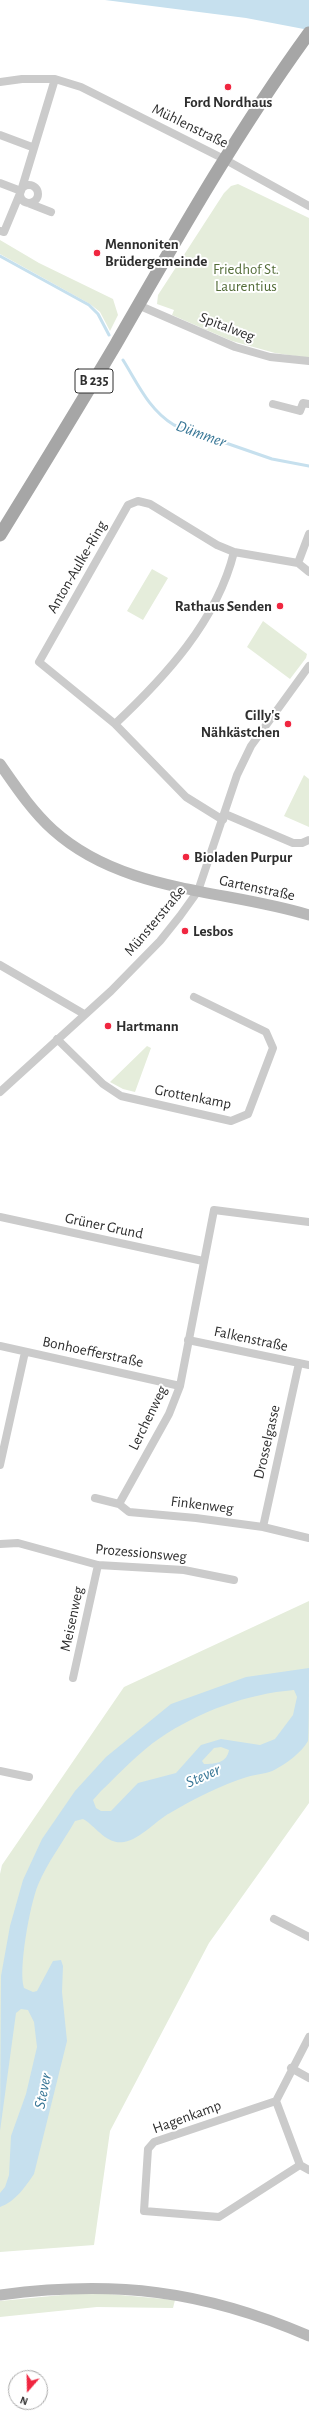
<!DOCTYPE html>
<meta charset="utf-8">
<style>
body{margin:0}
#map{position:relative;width:309px;height:2418px;overflow:hidden;background:#fff;font-family:"Alegreya Sans",sans-serif}
canvas{display:block}
.north{position:absolute;left:8px;top:2370px;width:40px;height:40px;box-sizing:border-box;background:#fff;border:1px solid #ababab;border-radius:50%;rotate:200deg;font-size:11px;font-weight:700;line-height:16px;text-align:center;color:#2e2e2e}
.north::after{content:'';display:block;margin:auto;width:14px;height:18px;background:#f02640;clip-path:polygon(50% 0,100% 100%,50% 72%,0 100%)}
</style>
<div id="map">
<canvas width="309" height="2418"></canvas>
<div class="north">N</div>
</div>
<script>
const context = document.querySelector('canvas').getContext('2d');
context.lineJoin = 'round';
function paint(path, color) { context.fillStyle = color; context.fill(path, 'evenodd'); }
function strokePath(path, color, width, dash) { context.strokeStyle = color; context.lineWidth = width; context.lineCap = dash ? 'butt' : 'round'; context.setLineDash(dash || []); context.stroke(path); }
function drawText(font, color, halo, rows, align = 'center') {
  context.font = font + ' "Alegreya Sans",sans-serif'; context.lineWidth = 4; context.setLineDash([]); context.textBaseline = 'middle'; context.strokeStyle = halo; context.fillStyle = color; for (const [text, x, y, turn = 0] of rows) {
    context.save(); context.translate(x, y); context.rotate((+turn || 0) * Math.PI / 180); context.textAlign = isNaN(turn) ? turn : align; if (halo) context.strokeText(text, 0, 0); context.fillText(text, 0, 0); context.restore();
  }
}
paint(new Path2D(`
 M238,184L309,218V358L275,353L232,341L172,315L174,310L157,304L158,295L224,193L231,186Z
 M0,240L39,263L113,299L118,315L110,331L100,312L90,304L0,254Z
 M152,569L168,578L143,620L127,611Z
 M263,621L307,654L306,658L290,679L247,647Z
 M304,775L309,779V827L284,816Z
 M147,1046L151,1048L135,1092L123,1089L110,1082Z
 M309,1601V1803L209,1943L110,2131L94,2245L0,2252V1874L2,1865L124,1687Z
 M72,2294H110L175,2300L173,2308L97,2307L0,2317V2301Z`), '#e5eddb');
paint(new Path2D(`
 M105,0H309V30L246,18Z
 M309,1668C309,1680 309,1734 308,1741C302,1752 287,1763 276,1769C268,1774 256,1774 247,1777C221,1785 194,1799 170,1813C155,1821 141,1839 124,1842C106,1845 96,1826 83,1819L75,1821C63,1842 47,1863 38,1885C30,1904 18,1970 24,1988L33,1992L37,1991L53,1961L61,1960L63,1966L62,1992L67,2041L34,2174C25,2187 16,2201 0,2207V2193L5,2187L9,2175L11,2136L26,2094L37,2047L34,2022L28,2010L21,2009L16,2013L0,2131L1,1976L10,1926L23,1880L42,1839L75,1791L106,1757L171,1704L246,1677ZM294,1690L297,1697L293,1715L275,1739L260,1745L221,1739L201,1745L176,1773L138,1783L111,1811H101L96,1808L93,1800L101,1791C120,1773 139,1752 160,1738C200,1711 247,1694 294,1690ZM221,1747L229,1750C227,1763 215,1764 204,1764L202,1761L214,1748Z`), '#c6e0ee');
strokePath(new Path2D(`
 M0,256L89,305L98,314L109,335
 M123,360C138,384 149,410 174,425L272,459L309,466`), '#c6e0ee', 3);
strokePath(new Path2D(`
 M0,82L22,79H55L81,87L224,159L309,206
 M0,135L32,147
 M0,183L21,191
 M20 194a9 9 0 1 1 18 0a9 9 0 1 1-18 0Z
 M28,203L51,212
 M0,231L4,232L21,191L55,79
 M138,305L235,347L270,357L309,361
 M273,404L300,411L303,403L309,404
 M234,552L298,563L309,572
 M298,563L309,534
 M115,724C165,677 217,621 234,552L217,545L150,504L138,501L128,505L39,662L115,724L186,797L223,820
 M225,814L293,843H302L309,840
 M0,965L84,1014
 M57,1039L103,1084L121,1096L231,1121L248,1114L273,1048L266,1032L194,997
 M0,1092L111,991L160,941L180,916L198,891L237,775L251,746L309,666
 M0,1217L203,1261
 M188,1340L309,1365
 M0,1346L180,1386
 M0,1465L25,1352
 M95,1498L119,1504L129,1512L196,1518L263,1527L309,1538
 M119,1504L169,1414L180,1386L214,1210L309,1222
 M263,1527L299,1363
 M0,1544L18,1543L98,1565L184,1570L234,1580
 M73,1678L98,1565
 M0,1771L29,1777
 M274,1919L309,1937
 M309,2037L276,2101L300,2165L309,2170
 M291,2068L309,2078
 M276,2101L154,2142L148,2149L144,2211L219,2217L300,2165`), '#cbcbcb', 8);
strokePath(new Path2D(`
 M0,764C16,787 32,811 53,830C123,893 224,889 309,915
 M0,2295C114,2280 203,2290 309,2336`), '#b8b8b8', 11);
strokePath(new Path2D(`
 M0,535C39,472 78,408 116,344C177,238 237,132 309,33`), '#a6a6a6', 13);
for (const [x, y, r, color] of [
 [228,87,4,"#f02640"],
 [97,253,4,"#f02640"],
 [280,606,4,"#f02640"],
 [288,724,4,"#f02640"],
 [186,857,4,"#f02640"],
 [185,931,4,"#f02640"],
 [108,1026,4,"#f02640"]
]) { const dot = new Path2D(); dot.arc(x, y, r, 0, 2 * Math.PI); context.fillStyle = color; context.fill(dot); strokePath(dot, '#fff', 1.5); }
for (const [x, y, w] of [
 [94,381,38]
]) { const box = new Path2D(); box.roundRect(x - w / 2, y - 12, w, 24, 3); context.fillStyle = '#fff'; context.fill(box); strokePath(box, '#2e2e2e', 1); }
drawText('bold 14px', '#2e2e2e', null, [
 ["B 235",94,381]
]);
drawText('bold 15px', '#2e2e2e', '#fff', [
 ["Ford Nordhaus",228,102,"center"],
 ["Mennoniten",105,244],
 ["Brüdergemeinde",105,261],
 ["Rathaus Senden",272,606,"right"],
 ["Cilly's",280,715,"right"],
 ["Nähkästchen",280,732,"right"],
 ["Bioladen Purpur",194,857],
 ["Lesbos",193,931],
 ["Hartmann",116,1026]
], 'left');
drawText('15px', '#2e2e2e', '#fff', [
 ["Mühlenstraße",190,126,26],
 ["Spitalweg",227,327,21],
 ["Anton-Aulke-Ring",77,567,-60],
 ["Gartenstraße",257,888,12],
 ["Münsterstraße",155,921,-50],
 ["Grottenkamp",193,1097,11],
 ["Grüner Grund",104,1226,12],
 ["Falkenstraße",251,1339,12],
 ["Bonhoefferstraße",93,1352,12],
 ["Lerchenweg",148,1418,-64],
 ["Drosselgasse",267,1442,-77],
 ["Finkenweg",202,1505,7],
 ["Prozessionsweg",141,1553,5],
 ["Meisenweg",72,1619,-78],
 ["Hagenkamp",187,2117,-20]
]);
drawText('15px', '#546d39', '#fff', [
 ["Friedhof St.",246,269],
 ["Laurentius",246,286]
]);
drawText('italic 16px', '#377696', '#fff', [
 ["Dümmer",201,434,20],
 ["Stever",203,1776,-24],
 ["Stever",43,2091,-79]
]);
</script>
